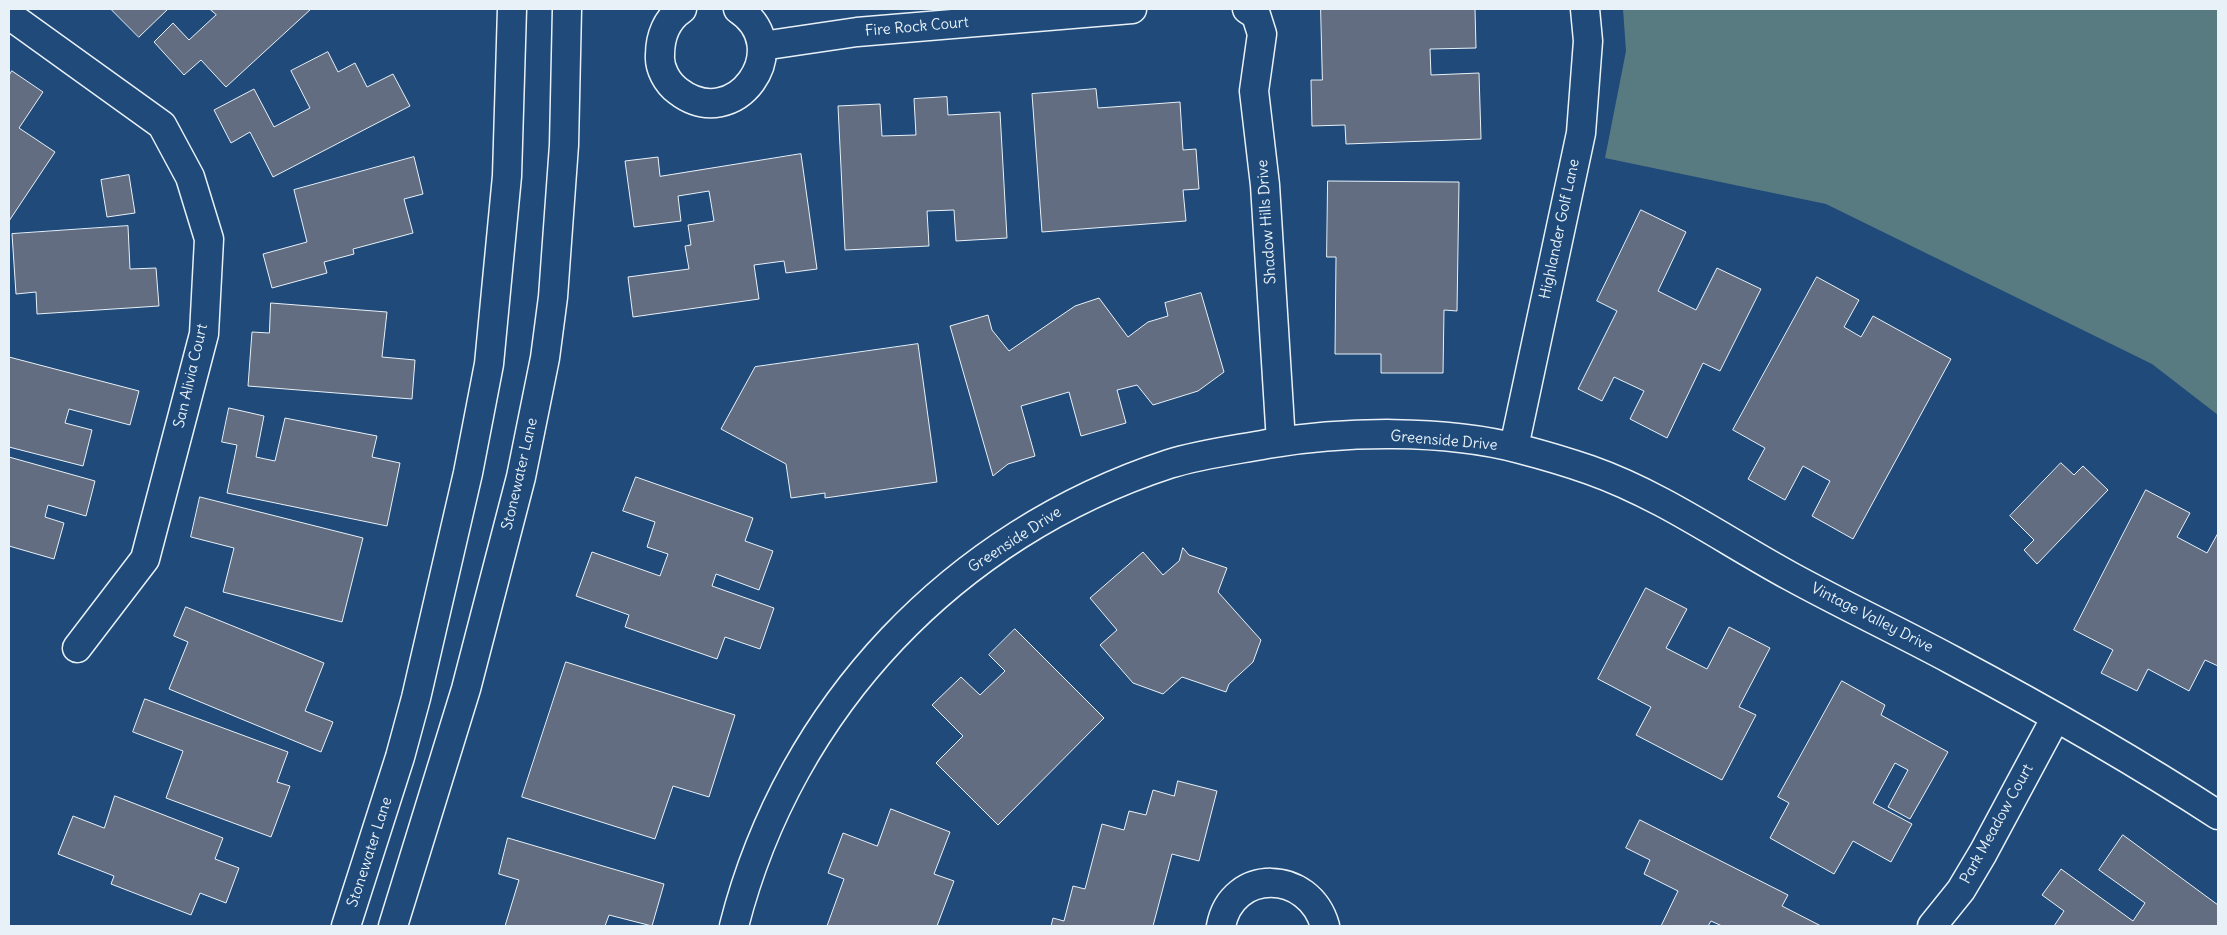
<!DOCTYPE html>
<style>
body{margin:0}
#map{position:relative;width:2227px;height:935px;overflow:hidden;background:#1f4a7a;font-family:Delius,sans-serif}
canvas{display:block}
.frame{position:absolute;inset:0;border:10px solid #e8f1f8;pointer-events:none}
</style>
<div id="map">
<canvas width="2227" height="935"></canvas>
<div class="frame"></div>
</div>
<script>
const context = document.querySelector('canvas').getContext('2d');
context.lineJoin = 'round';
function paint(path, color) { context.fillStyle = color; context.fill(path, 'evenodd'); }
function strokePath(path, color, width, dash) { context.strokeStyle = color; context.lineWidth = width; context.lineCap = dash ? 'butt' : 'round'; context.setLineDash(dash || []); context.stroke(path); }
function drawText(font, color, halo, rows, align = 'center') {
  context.font = font + ' Delius,sans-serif'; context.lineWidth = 5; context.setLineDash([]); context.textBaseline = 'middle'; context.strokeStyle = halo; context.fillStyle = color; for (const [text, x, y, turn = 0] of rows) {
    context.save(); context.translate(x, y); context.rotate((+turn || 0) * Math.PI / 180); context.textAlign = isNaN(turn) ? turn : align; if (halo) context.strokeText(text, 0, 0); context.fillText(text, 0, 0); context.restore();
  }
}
paint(new Path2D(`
 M1623,9H2218V415L2152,364L1826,204L1605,158L1626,51Z`), '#587b81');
const building = new Path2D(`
 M111,9H168L139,37Z
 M210,9H311L226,87L201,60L184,75L154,42L173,23L189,40L216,15Z
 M1321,9H1475L1476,48L1430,49L1431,75L1479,73L1481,139L1346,144L1345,125L1312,126L1311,80H1322Z
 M328,52L338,72L355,63L367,87L393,74L410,106L273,177L250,132L231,143L214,110L254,89L274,127L310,108L291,71Z
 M12,71L43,92L19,128L55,152L9,221V76Z
 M1096,89L1098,108L1180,102L1183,150L1196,149L1199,189L1183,190L1186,221L1042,232L1032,94Z
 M947,97L948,115L1000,112L1007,238L956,241L954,210L927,211L929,246L845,250L838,106L880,104L882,136L916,135L914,99Z
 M801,154L817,269L786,273L784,261L754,265L759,299L633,317L628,277L689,269L685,246L691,245L688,225L714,221L709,191L678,196L681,221L634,227L625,161L658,157L660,176Z
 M414,157L423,194L404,199L413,233L353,249L354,254L324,262L327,273L272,288L263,254L307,242L294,190Z
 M129,175L135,213L107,217L101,180Z
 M1328,181L1459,182L1457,311L1444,310L1443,373H1381V354H1335L1336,257H1327Z
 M1641,210L1686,232L1658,291L1696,310L1717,268L1761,289L1720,371L1703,363L1667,438L1630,419L1644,391L1614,377L1602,401L1578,389L1617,311L1597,301Z
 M128,226L130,269L156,268L159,306L37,314L36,292L16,294L12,234Z
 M1817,277L1859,300L1844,327L1861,337L1873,316L1951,359L1853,539L1812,516L1830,481L1803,466L1785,500L1748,479L1765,448L1733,430Z
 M1201,293L1224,372L1198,391L1153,405L1137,385L1117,390L1126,423L1081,436L1069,392L1021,406L1035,456L1008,464L993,476L950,326L988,315L992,330L1009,351L1075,306L1099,298L1128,337L1148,322L1168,316L1165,303Z
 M271,303L387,312L382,357L415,360L412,399L248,386L252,332L269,333Z
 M918,344L937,482L825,498V493L791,498L786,464L721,429L755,367Z
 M9,357L139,391L130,425L69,409L65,423L92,430L83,466L9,447Z
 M229,408L264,416L256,457L275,461L285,418L377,436L372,457L400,463L387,526L227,493L237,445L222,442Z
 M9,457L95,481L86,516L48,505L45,517L64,523L54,559L9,546Z
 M2061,463L2074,475L2083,466L2108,490L2037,564L2024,550L2034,540L2010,516Z
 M636,477L753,518L745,541L773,551L759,590L716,574L712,586L774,608L760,649L725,637L717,659L625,627L629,615L576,596L592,552L660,576L668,554L647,547L655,522L623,511Z
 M2146,490L2190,513L2177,537L2207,553L2218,533V666L2205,660L2189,691L2148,669L2137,691L2101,673L2113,650L2074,630Z
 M200,497L363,538L342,622L223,592L234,548L191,537Z
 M1183,548L1189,555L1227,568L1218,592L1261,640L1253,662L1229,684L1226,692L1182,677L1163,694L1133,683L1100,645L1117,630L1090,598L1143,552L1163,575L1179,561Z
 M1646,588L1687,609L1666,648L1707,669L1729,627L1770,648L1739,707L1756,715L1722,780L1636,735L1651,707L1598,679Z
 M186,607L324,663L305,711L333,722L321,752L169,689L188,642L174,636Z
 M1015,629L1104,718L998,825L936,763L963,736L932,705L961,677L980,695L1005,671L989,655Z
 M566,662L735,715L709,797L673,786L655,839L522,797Z
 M1842,681L1885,705L1881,715L1948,752L1910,819L1888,807L1908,770L1895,763L1873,803L1912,824L1891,862L1853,841L1834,874L1770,838L1789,803L1778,797Z
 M145,699L288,752L277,782L290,786L271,837L166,798L183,751L133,732Z
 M1178,781L1217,791L1199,861L1172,854L1153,926H1051L1053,918L1064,921L1073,886L1085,889L1102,824L1124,830L1129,811L1146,815L1153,790L1174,796Z
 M115,796L223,838L215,859L239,868L226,903L200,893L191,915L111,884L114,876L58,854L73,816L104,828Z
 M891,809L950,832L934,874L954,881L937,926H827L844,879L828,873L843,833L877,846Z
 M1640,820L1788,895L1782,906L1821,926H1722L1711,921L1708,926H1661L1678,891L1644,874L1650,860L1626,848Z
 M2123,835L2218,905V926H2054L2064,911L2042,895L2061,869L2133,921L2145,903L2099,870Z
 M508,838L664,884L652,926L609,915L605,926H505L519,880L499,874Z`);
paint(building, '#626d81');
strokePath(building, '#e8f1f8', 1);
const street = new Path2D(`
 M682,9C667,19 660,36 660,55C659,68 667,83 678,91C735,135 797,48 738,9
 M1247,9L1256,15L1262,34L1254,91L1265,185L1281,442
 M9,15L162,125L190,177L209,239L204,334L145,559L77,648
 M762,46L857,32L1132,9
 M1514,447L1581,133L1588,41L1585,9
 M346,926L400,757L416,698L468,473L489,364L507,176L512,9
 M393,926L466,689L521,477L545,358L553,297L564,145L567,9
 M734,926C790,706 955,534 1169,464C1201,454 1235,450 1267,444C1344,431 1444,429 1520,449C1543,455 1567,462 1590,470C1661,495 1724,540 1790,576C1843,605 1898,631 1952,660C2042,708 2132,759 2218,815
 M1221,926C1232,868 1309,869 1325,926
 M1932,926L1961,890L1983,853L2056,717`);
strokePath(street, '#e8f1f8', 31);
strokePath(street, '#1f4a7a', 28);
drawText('15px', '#e8f1f8', '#1f4a7a', [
 ["Fire Rock Court",917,27,-5],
 ["Shadow Hills Drive",1267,222,-94],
 ["Highlander Golf Lane",1560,229,-78],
 ["San Alivia Court",191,376,-77],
 ["Greenside Drive",1444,441,5],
 ["Stonewater Lane",520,474,-77],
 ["Greenside Drive",1015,540,-33],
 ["Vintage Valley Drive",1872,618,27],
 ["Park Meadow Court",1997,824,-61],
 ["Stonewater Lane",370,852,-72]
]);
</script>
